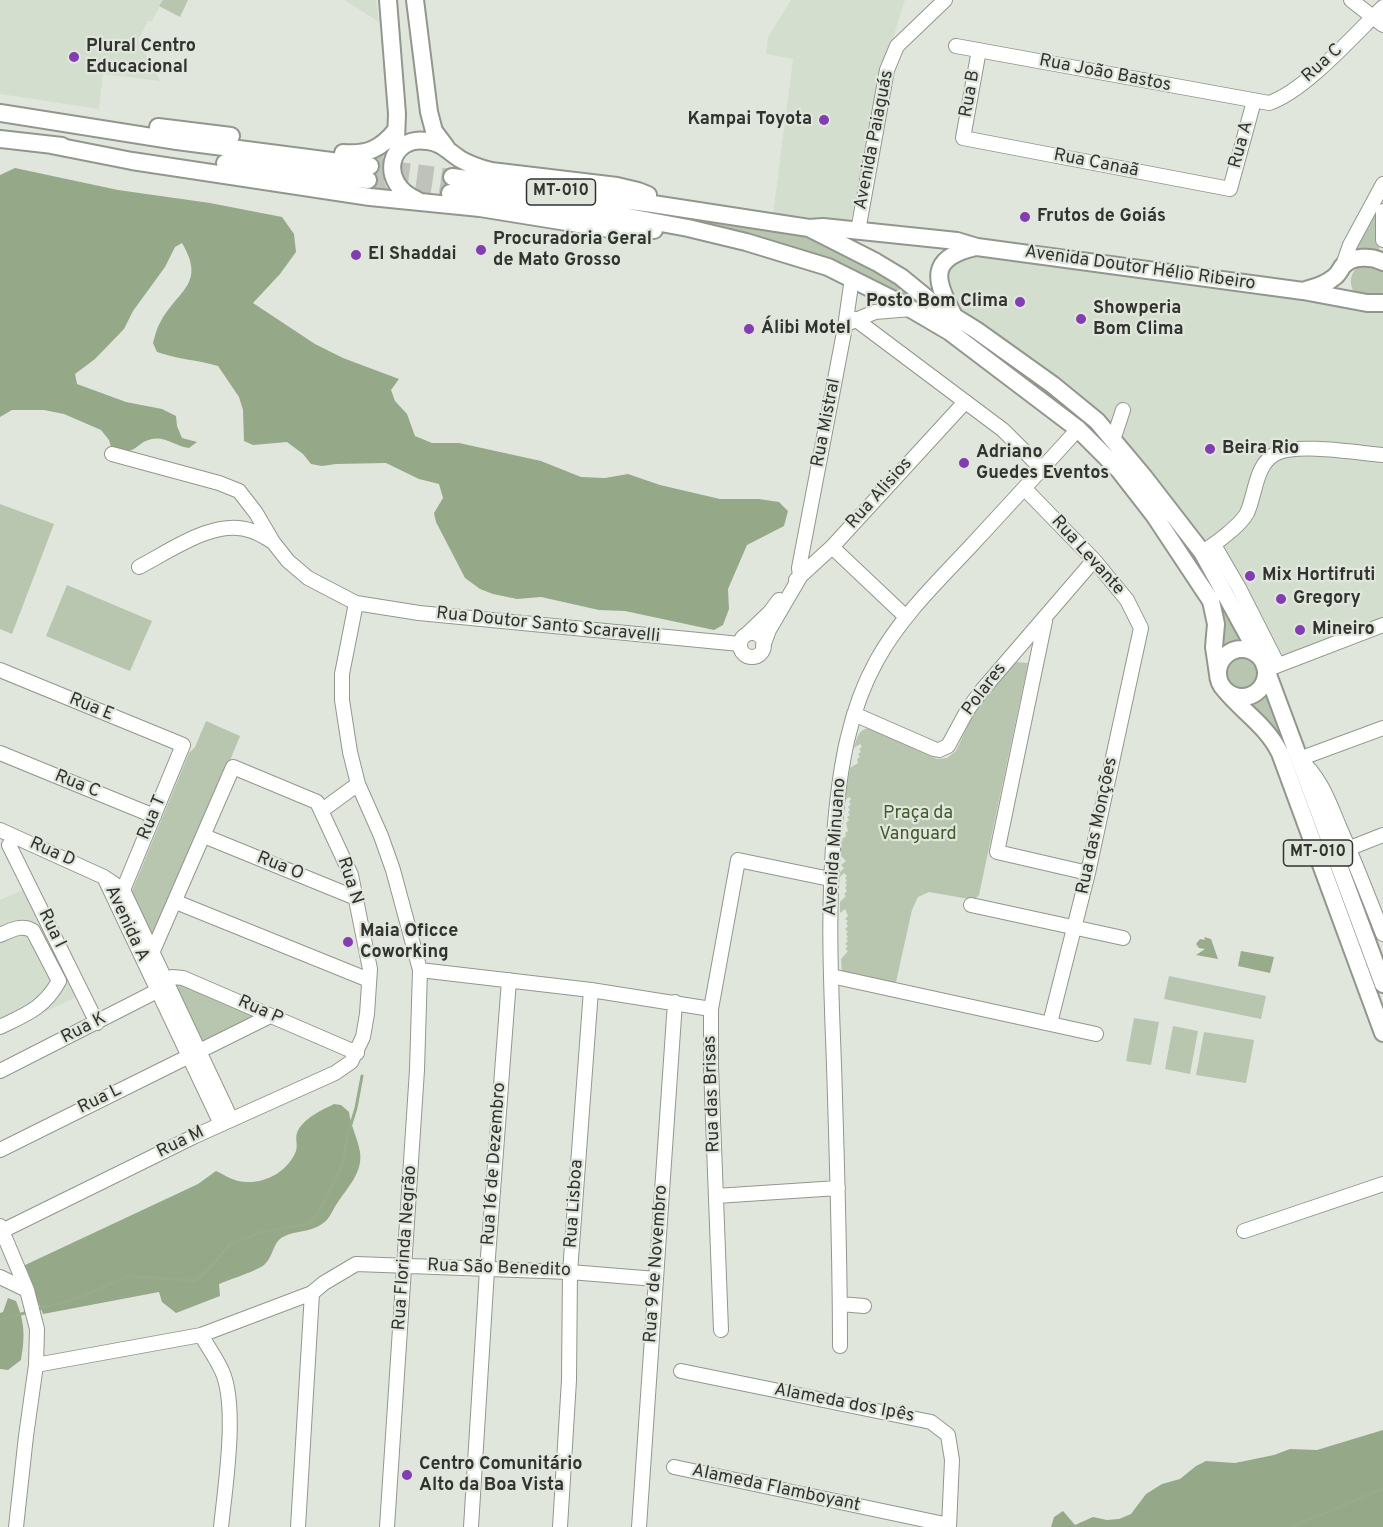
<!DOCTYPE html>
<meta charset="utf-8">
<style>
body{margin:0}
canvas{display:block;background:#e1e6dd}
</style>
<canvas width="1383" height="1527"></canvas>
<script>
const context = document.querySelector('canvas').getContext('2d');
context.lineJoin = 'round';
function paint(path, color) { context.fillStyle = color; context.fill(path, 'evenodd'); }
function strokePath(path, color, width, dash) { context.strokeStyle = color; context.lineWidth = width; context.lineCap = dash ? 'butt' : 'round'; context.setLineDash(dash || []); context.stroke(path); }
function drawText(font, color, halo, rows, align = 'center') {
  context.font = font + ' Overpass,sans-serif'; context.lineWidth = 4.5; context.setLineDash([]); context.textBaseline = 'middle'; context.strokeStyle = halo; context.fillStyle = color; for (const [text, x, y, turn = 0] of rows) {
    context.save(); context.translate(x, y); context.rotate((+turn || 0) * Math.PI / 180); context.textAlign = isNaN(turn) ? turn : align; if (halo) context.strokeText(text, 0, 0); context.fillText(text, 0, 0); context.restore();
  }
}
paint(new Path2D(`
 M0,0H163L152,21H148L138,40L160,81L103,74L99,109L0,94Z
 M344,0H376L379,22Z
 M791,0H905L884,67L851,219L844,224L773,214L793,59L766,54L768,37Z
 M966,253L1383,310V621L1268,664L1141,466L952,306L943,278L947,268Z
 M24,889L78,996L0,1034V900Z`), '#d4dece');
paint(new Path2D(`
 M163,0H188L180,17L159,6Z
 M382,152L384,154C380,169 382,182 391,195H372L376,156Z
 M1378,209L1379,251L1377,253L1353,252L1374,210Z
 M681,216L799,233L832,244L910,291L903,302L680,221Z
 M1367,263L1383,270V292L1380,296L1356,295C1346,282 1351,267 1367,263Z
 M0,504L54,524L12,634L0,629Z
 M67,585L152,621L130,671L46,636Z
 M1221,600L1248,646L1237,645L1222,653L1215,603Z
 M1222 673a20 20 0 1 1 40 0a20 20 0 1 1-40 0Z
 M1017,662L1028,663L979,895L975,899H969L929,892L918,897L912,910L896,982L892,984L842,974L841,959L848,951L845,949L848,946L845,944L848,941L846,939L848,937L846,934L848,932L845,929L848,926L846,923L848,921L845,919L848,916L845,909L840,913V902L846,896L844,894L847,891L845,888L847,885L845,883L847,881L845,878L847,876L844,873L839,878V873L844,868L841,865L846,861L841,856L838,859L840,841L846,836L845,833L848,831L846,823L849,820L847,817L850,815L848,812L850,810L848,807L851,804L849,802L851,799L849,797L845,800L850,768L858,763L857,759L860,757L858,754L861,752L859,749L862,747L860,744L854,748C857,738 858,729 870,728L937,759L947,758L956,751L977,706L1013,664Z
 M1268,684L1295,754L1285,757L1246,700L1260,694Z
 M206,721L240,736L200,834L155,930L149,935L132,891L189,753L195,747Z
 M1169,976L1266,996L1261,1019L1164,999Z
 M177,982L254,1014L252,1019L204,1042H200L172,987Z
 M1134,1018L1159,1022L1151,1065L1126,1061Z
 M1173,1026L1198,1031L1190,1074L1165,1069Z
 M1204,1032L1254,1040L1246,1083L1196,1075Z`), '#b8c5af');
paint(new Path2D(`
 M15,168L118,190L210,203L282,217L294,234L296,252L280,274L253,303L315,344L343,358L399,379L391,390L395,401L407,414L415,436L432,443H459L541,461L581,477L605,478L628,474L660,485L720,499H759L779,502L788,511L784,526L747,545L728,589L729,609L723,625L714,630L625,611L599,610L541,597L517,599L493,594L480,589L465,578L436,522L434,513L443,498L439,484L419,479L386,463L336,464L322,466L311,464L303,454L287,442L253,445L244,441L243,410L239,397L218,366C198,360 176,359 157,352L153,343C155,336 157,327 161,321C179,289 206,284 182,243L175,247L165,267L133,311L124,329L95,359L75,374L77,384L126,402L162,409L176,416L177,426L182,438L197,442L189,448C177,447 165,436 152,439C134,443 138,456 112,450L109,440L101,430L64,414L44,410H12L0,417V175Z
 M334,1104L341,1105L349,1112C351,1127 358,1139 360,1152C363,1172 348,1187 338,1202C332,1210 331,1218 322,1224C310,1233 295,1230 283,1237C273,1242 273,1257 265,1264C260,1270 228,1280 219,1284L220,1296L176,1313L162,1302L159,1292L43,1314L23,1266L198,1184L216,1171C223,1174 230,1179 238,1181C260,1186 287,1174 296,1151C298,1145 295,1139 297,1133C302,1119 322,1110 334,1104Z
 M8,1298L16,1301C25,1323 25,1337 21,1360L8,1370L0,1369V1313L3,1312Z
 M1383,1430V1527H1051L1054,1517L1063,1511L1075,1525L1093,1517L1107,1520L1119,1519L1131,1514L1146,1494L1162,1484L1180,1479L1196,1466L1206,1461L1235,1463L1274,1455L1290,1449L1317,1450Z`), '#95a887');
paint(new Path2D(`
 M1204,937L1211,939L1218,959L1196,955L1205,949L1199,948L1196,944L1200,939L1205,940Z
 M1241,951L1274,957L1270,973L1238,966Z`), '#98ab8a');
strokePath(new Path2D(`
 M39,1309L78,1298L128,1276L195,1281L211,1267L229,1245L262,1232L310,1224L320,1210L343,1164L347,1137L356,1108L362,1076
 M0,1320L28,1312
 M1291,1527L1383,1489`), '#98ab8a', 3);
strokePath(new Path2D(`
 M370,166L452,177
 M368,180L450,193`), '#bec2ba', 16, [16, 8]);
const minor = new Path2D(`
 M1351,0L1383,25
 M956,46L1269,103C1305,91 1355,34 1383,7
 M979,50L963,138L1230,189L1254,101
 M1383,211V240
 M858,231L887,70L897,46L945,0
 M1342,268L1350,245L1383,184
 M855,319L1003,430L1042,469
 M851,322L875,312L912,309
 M1113,440L1123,410
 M112,454L219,483L239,491L256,513L273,542L288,561L308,578L356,603L419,613L740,644
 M1025,489L1094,560L1127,600L1141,628L1088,873L1050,1023
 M1214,545L1239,588L1278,665
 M832,547L905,616
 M1202,552C1214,545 1241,525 1247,513C1256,494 1255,463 1277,453C1299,443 1358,453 1383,455
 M139,567C170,551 216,517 252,531C259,533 266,538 273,542
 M796,580L832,547L965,402
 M356,603L342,674V700L350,752L358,784L381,836L393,870L420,970L417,1070L387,1527
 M1045,621L997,852L1088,873
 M740 645a12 12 0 1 1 24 0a12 12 0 1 1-24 0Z
 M746,635L770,612L779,600
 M763,646L769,630L800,577L799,568L845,327L852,278
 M1271,668L1383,625
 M0,670L183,745L123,890
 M854,714L934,749L939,750L948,746L968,709L983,689L1094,560
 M1383,728L1299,759C1320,776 1329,802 1339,826C1355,862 1369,898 1383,934
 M0,753L154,816
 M321,811L358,784
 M0,830L104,877L123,890L231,1119
 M204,836L356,898
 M9,845L97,1023
 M1350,848L1383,835
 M105,879L221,1124
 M176,902L369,980
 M971,905L1123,938
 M0,935C11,930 22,924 33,931L59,981C44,1008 27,1014 0,1027
 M420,970L591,990L711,1009
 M831,976L1096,1034
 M0,1071L157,991L172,977L183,978L357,1053
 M0,1150L270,1016
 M716,1196L838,1188
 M0,1226L27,1290L37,1329L36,1365L26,1436L16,1527
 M1244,1231L1383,1184
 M0,1232L195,1136L335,1073L351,1062L363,1037L367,1014L370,969L351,875L317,802L233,767L152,953
 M0,1277L27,1290
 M840,1304L864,1306
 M721,1330L711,1067V1009L738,860L830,879
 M201,1335C208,1347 216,1358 222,1371C238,1406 225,1488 221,1527
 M840,1346C840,1253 837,1159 834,1065C831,983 827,905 835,824C840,767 849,710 877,660C901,617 936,583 969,548C1006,508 1042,469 1078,429
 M36,1365L201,1335L312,1293L324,1283L356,1264L570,1272L656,1279
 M681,1371L931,1422L948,1435L952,1460L949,1527
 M674,1467L949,1525
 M298,1527L312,1293
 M471,1527L487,1270L509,980
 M560,1527L569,1380L570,1272L591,990
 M639,1527L675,1002`);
const major = new Path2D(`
 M388,0L397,114L396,140
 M415,0L429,112L434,131L446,147
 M0,113L177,141L370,166
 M158,127L231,136
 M0,139L62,146
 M51,145L132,161L370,197L480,208L616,230H654
 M343,153C367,155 381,149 396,130
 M225,163L368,180
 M452,177L653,204L809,228L823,227L957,241L977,247L1303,291L1367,303H1383
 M450,193L596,211L688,228L746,242L828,267L904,305L950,332L1078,429L1119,470L1154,515L1211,601L1216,624L1214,647L1218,674
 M417,200C377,183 389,135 427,141C441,142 449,152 460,159C470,165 480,168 491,171L617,186L638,191L648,195
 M811,229L876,262L901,277L934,304L976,330L1053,385L1097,421L1144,477L1202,552L1258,654
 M1306,290C1316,287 1325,285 1333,278C1338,275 1339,272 1342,267C1351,255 1372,256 1383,262
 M954,316C935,281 927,258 976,247
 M1218 673a24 24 0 1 1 48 0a24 24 0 1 1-48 0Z
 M1264,664L1383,984
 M1225,690C1243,712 1267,726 1280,753L1383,1033`);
strokePath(minor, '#92978e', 16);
strokePath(major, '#92978e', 20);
strokePath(minor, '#fff', 14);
strokePath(major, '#fff', 16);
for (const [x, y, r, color] of [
 [74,57,6,"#823db1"],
 [824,120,6,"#823db1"],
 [1025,217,6,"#823db1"],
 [481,250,6,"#823db1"],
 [356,255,6,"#823db1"],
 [1020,302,6,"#823db1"],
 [1081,319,6,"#823db1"],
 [749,329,6,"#823db1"],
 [1210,449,6,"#823db1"],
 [964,463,6,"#823db1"],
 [1250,576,6,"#823db1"],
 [1281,599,6,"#823db1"],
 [1300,630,6,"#823db1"],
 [348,942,6,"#823db1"],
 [407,1475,6,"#823db1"]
]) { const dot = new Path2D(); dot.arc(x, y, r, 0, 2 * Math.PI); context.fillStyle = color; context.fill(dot); strokePath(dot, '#e1e6dd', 2); }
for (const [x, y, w] of [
 [561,192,69],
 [1318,853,69]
]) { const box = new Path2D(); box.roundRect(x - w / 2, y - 13, w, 26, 4.5); context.fillStyle = '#e1e6dd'; context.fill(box); strokePath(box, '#31332f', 1.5); }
drawText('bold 16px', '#31332f', null, [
 ["MT-010",561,192],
 ["MT-010",1318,853]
]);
drawText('bold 18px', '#31332f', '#e1e6dd', [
 ["Plural Centro",86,47],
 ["Educacional",86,68],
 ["Kampai Toyota",812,120,"right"],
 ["Frutos de Goiás",1037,217],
 ["Procuradoria Geral",493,240],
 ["de Mato Grosso",493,261],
 ["El Shaddai",368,255],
 ["Posto Bom Clima",1008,302,"right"],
 ["Showperia",1093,309],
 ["Bom Clima",1093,330],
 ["Álibi Motel",761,329],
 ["Beira Rio",1222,449],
 ["Adriano",976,453],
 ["Guedes Eventos",976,474],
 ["Mix Hortifruti",1262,576],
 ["Gregory",1293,599],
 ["Mineiro",1312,630],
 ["Maia Oficce",360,932],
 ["Coworking",360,953],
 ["Centro Comunitário",419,1465],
 ["Alto da Boa Vista",419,1486]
], 'left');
drawText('18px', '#31332f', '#e1e6dd', [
 ["Rua C",1323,64,-42],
 ["Rua João Bastos",1105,74,11],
 ["Rua B",971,94,-80],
 ["Avenida Paiaguás",875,140,-79],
 ["Rua A",1242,145,-75],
 ["Rua Canaã",1096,164,11],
 ["Avenida Doutor Hélio Ribeiro",1140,269,8],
 ["Rua Mistral",827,423,-79],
 ["Rua Alisios",880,494,-48],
 ["Rua Levante",1087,556,48],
 ["Rua Doutor Santo Scaravelli",548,626,6],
 ["Polares",985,690,-53],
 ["Rua E",91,708,22],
 ["Rua C",77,785,22],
 ["Rua T",153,818,-67],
 ["Rua das Monções",1098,826,-78],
 ["Avenida Minuano",836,847,-86],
 ["Rua D",52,853,24],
 ["Rua O",280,867,22],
 ["Rua N",349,881,72],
 ["Avenida A",126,924,65],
 ["Rua I",51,929,64],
 ["Rua P",260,1011,24],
 ["Rua K",84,1029,-27],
 ["Rua das Brisas",713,1094,-92],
 ["Rua L",100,1100,-26],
 ["Rua M",181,1143,-26],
 ["Rua 16 de Dezembro",495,1164,-86],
 ["Rua Lisboa",575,1204,-86],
 ["Rua Florinda Negrão",406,1248,-86],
 ["Rua 9 de Novembro",657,1264,-86],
 ["Rua São Benedito",499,1269,2],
 ["Alameda dos Ipês",844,1404,11],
 ["Alameda Flamboyant",776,1489,12]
]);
drawText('18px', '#415b2a', '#e1e6dd', [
 ["Praça da",918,814],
 ["Vanguard",918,835]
]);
</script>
